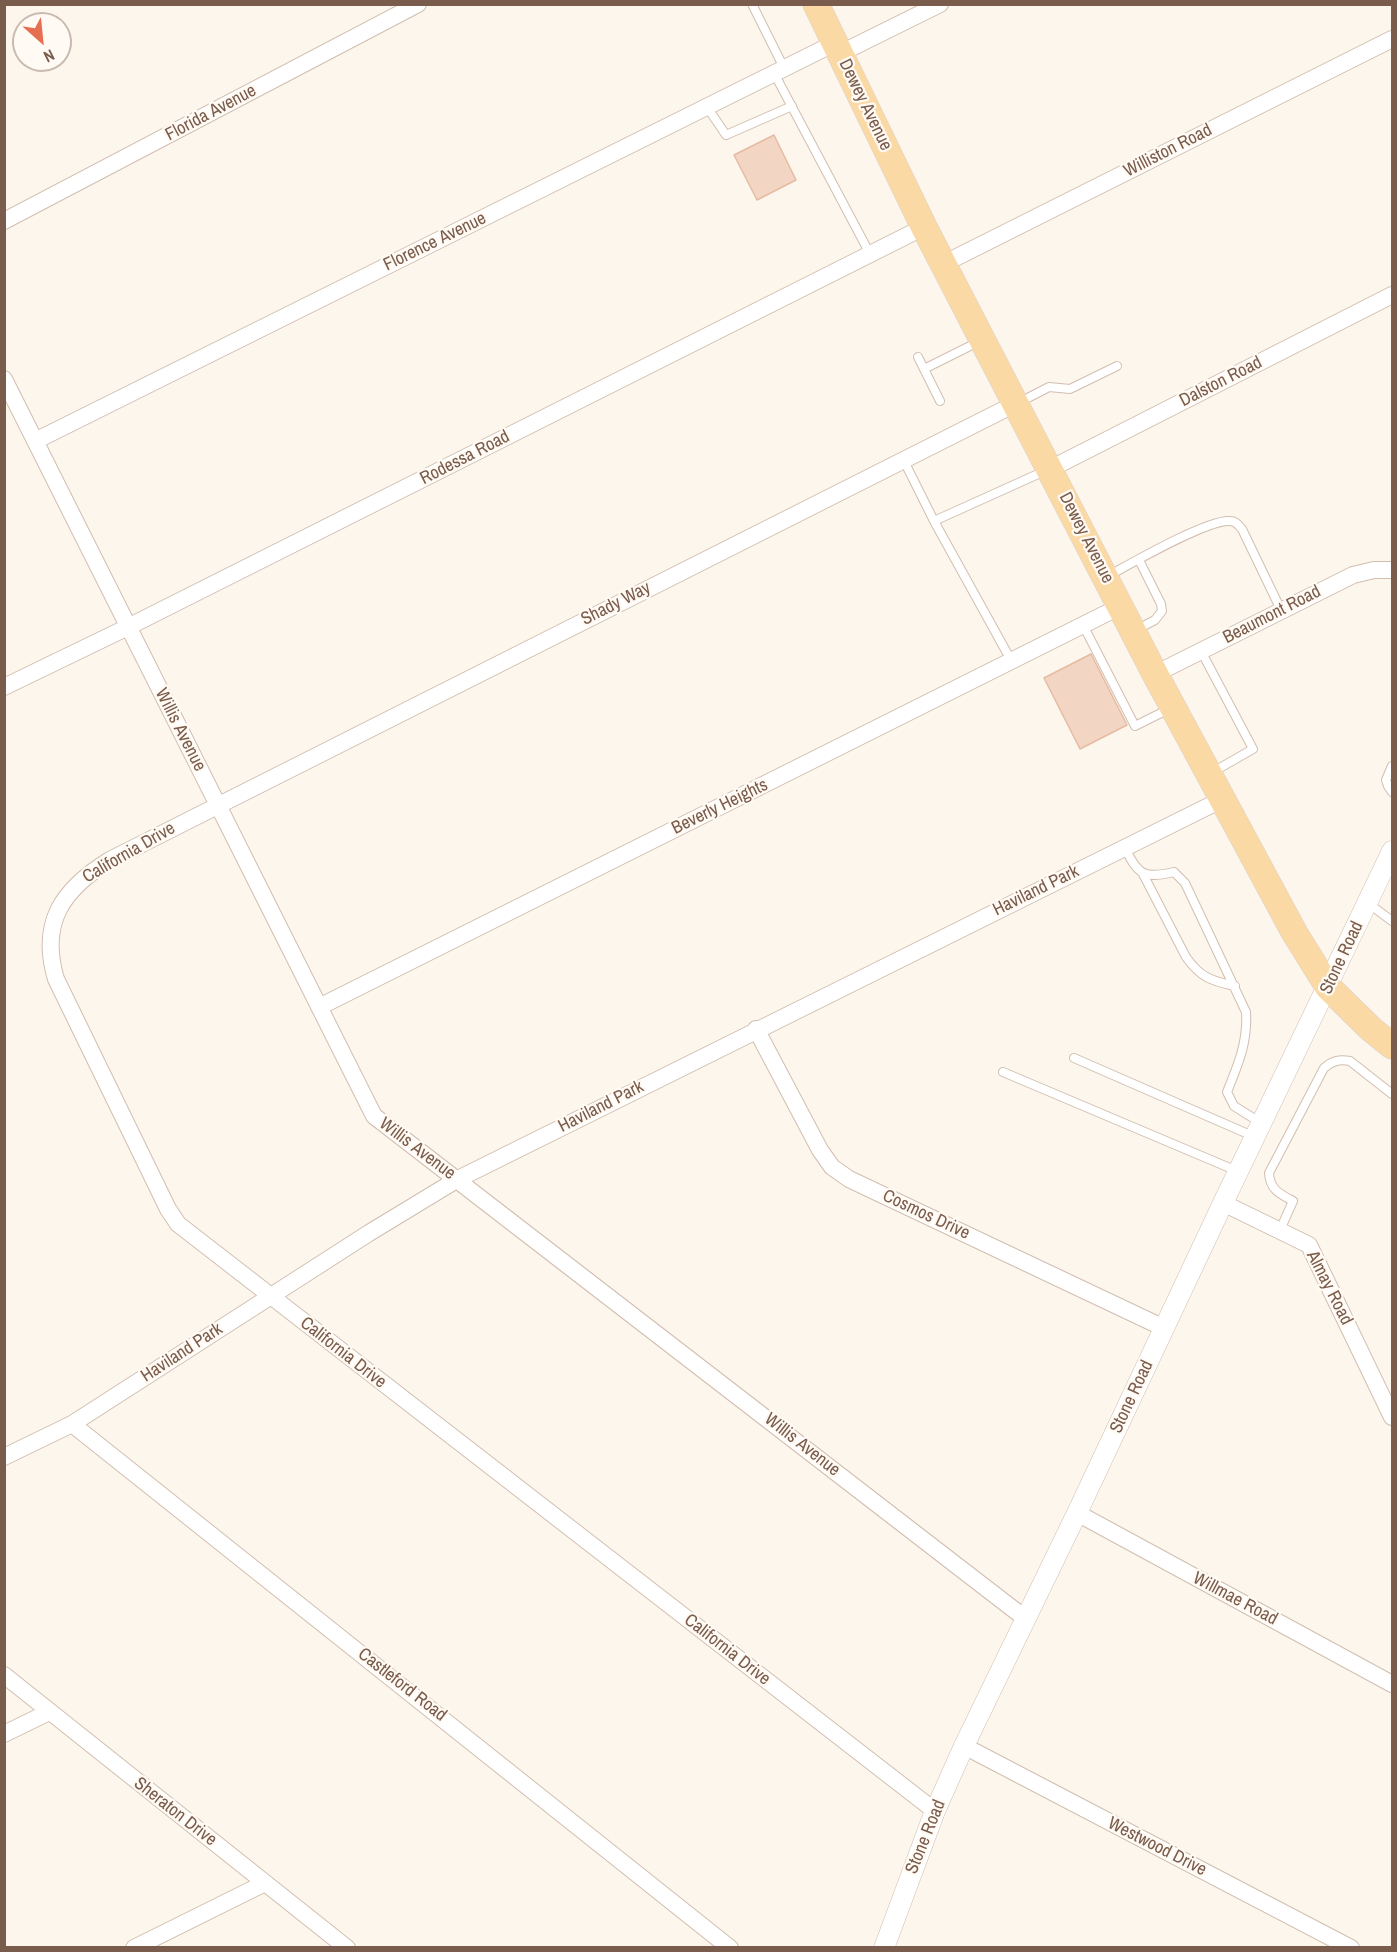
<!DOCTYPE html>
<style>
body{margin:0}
#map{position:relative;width:1397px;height:1952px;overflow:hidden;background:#fdf6ec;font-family:"Archivo Narrow",sans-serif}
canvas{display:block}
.frame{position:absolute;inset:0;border:6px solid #7a5c4d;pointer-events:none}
.north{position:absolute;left:12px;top:12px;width:60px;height:60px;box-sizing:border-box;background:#fffaf3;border:2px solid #cabbb1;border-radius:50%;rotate:153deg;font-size:16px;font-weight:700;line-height:24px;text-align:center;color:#7a5c4d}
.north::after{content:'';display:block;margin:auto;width:21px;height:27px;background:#e76f51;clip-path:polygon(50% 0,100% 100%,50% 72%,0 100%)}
</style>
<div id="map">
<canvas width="1397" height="1952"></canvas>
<div class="frame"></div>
<div class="north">N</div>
</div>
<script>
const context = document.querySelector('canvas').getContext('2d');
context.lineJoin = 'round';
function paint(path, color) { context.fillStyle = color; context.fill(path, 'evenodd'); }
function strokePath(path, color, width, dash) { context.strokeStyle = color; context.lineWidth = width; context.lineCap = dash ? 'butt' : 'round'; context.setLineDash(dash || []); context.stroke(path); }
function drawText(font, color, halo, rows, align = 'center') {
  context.font = font + ' "Archivo Narrow",sans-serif'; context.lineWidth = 4.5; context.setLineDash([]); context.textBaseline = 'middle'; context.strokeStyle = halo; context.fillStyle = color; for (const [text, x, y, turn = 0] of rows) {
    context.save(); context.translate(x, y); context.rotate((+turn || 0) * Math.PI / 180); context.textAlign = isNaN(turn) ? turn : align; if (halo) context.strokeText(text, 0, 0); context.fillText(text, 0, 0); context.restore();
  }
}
const building = new Path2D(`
 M774,135L796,180L757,200L734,155Z
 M1091,654L1127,725L1080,749L1044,678Z`);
paint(building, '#f3d5c3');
strokePath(building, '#e6bba3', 1.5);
const service = new Path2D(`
 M752,4L784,68
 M774,73L870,254
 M707,107L726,135L792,106
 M918,357L940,401
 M924,369L980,341
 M1018,403L1049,387L1070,389L1117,366
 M904,461L934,521L1047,470
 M934,521L1012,662
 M1108,576C1132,563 1208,519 1230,521C1236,521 1238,525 1242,529L1281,610
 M1083,625L1135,726L1169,709
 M1136,630L1155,620L1162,611L1161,604L1139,560
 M1201,651L1253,749L1211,773
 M1392,766L1386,780L1388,786L1392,792
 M1125,848C1138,875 1144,879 1174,872L1185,883L1246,1012C1248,1042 1238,1065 1227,1092L1234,1106L1261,1123
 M1143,874L1186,957C1200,977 1211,981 1235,986
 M1368,903L1392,921
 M1074,1058L1255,1137
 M1003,1072L1237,1171
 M1280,1230L1293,1201C1280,1194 1270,1190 1269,1173L1324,1068C1332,1061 1339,1059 1350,1061L1392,1094`);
const minor = new Path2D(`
 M841,53L940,4
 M4,221L418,4
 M943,264L1392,39
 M4,379L374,1116L1026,1619
 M35,441L835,43
 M1050,469L1392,295
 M1155,674L1353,575L1374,570H1392
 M4,687L128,627L924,227
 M319,1007L1121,606
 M756,1029L820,1150L832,1167L849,1179L1164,1328
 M1223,1203L1309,1245L1392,1417
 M72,1424L730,1948
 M4,1457L72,1424L369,1233L458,1179L1221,800
 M1077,1513L1392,1684
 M4,1675L347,1948
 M4,1734L49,1712
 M964,1746L1351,1948
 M935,1811L178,1224L168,1209L56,979C39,922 63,889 110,860L1015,404
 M134,1948L265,1883`);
const tertiary = new Path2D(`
 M884,1948L935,1811L964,1746L1077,1513L1223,1203L1392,851`);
const primary = new Path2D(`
 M816,4L924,227L1155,674L1294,932L1328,987L1371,1029L1392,1046`);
strokePath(service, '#d1beb0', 10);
strokePath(minor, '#d1beb0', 18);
strokePath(tertiary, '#d1beb0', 21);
strokePath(primary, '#dad1cd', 27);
strokePath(service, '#fff', 8);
strokePath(minor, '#fff', 16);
strokePath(tertiary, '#fff', 20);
strokePath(primary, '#fbd9a5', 26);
drawText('18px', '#7a5c4d', '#fffaf3', [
 ["Dewey Avenue",865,105,64],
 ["Florida Avenue",211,113,-28],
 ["Williston Road",1168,151,-27],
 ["Florence Avenue",435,242,-26],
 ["Dalston Road",1221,382,-27],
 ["Rodessa Road",465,458,-27],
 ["Dewey Avenue",1086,538,63],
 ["Shady Way",616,604,-27],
 ["Beaumont Road",1272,615,-27],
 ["Willis Avenue",180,730,63],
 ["Beverly Heights",720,807,-26],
 ["California Drive",129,853,-30],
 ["Haviland Park",1036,891,-26],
 ["Stone Road",1342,958,-65],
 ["Haviland Park",601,1107,-27],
 ["Willis Avenue",417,1149,37],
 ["Cosmos Drive",926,1215,25],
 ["Almay Road",1329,1288,63],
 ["Haviland Park",182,1353,-33],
 ["California Drive",343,1353,38],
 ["Stone Road",1132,1397,-65],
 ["Willis Avenue",802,1445,38],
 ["Willmae Road",1235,1599,28],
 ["California Drive",727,1650,38],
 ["Castleford Road",402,1685,38],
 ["Sheraton Drive",175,1812,38],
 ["Stone Road",926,1837,-68],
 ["Westwood Drive",1157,1847,27]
]);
</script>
